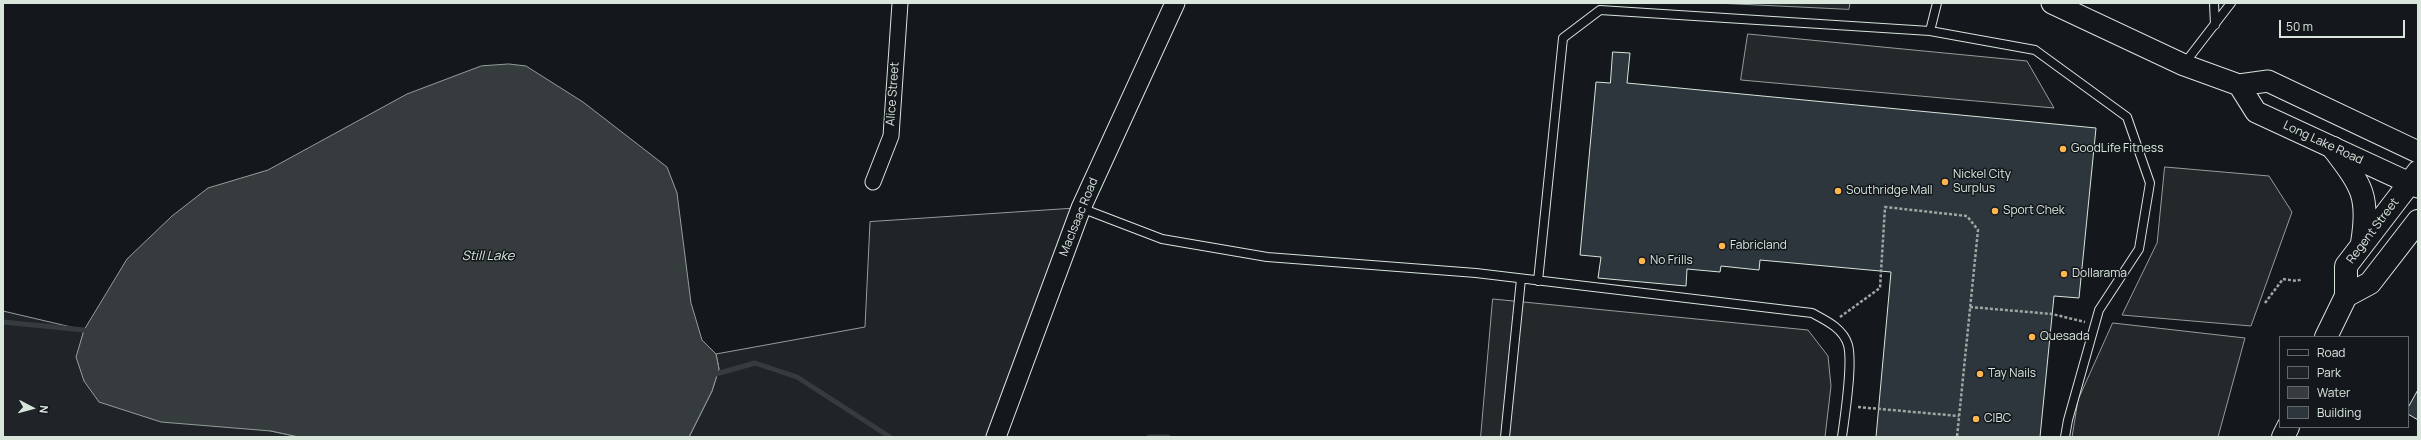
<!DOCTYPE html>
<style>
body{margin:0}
#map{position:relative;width:2421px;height:440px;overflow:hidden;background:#14181c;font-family:Manrope,sans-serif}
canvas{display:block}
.frame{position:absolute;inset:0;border:4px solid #d8e6dc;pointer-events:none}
.legend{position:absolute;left:2279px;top:336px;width:130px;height:92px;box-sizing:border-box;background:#14181c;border:1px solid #626a69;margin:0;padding:5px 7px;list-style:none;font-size:12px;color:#d8e6dc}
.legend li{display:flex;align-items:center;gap:8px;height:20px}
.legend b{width:20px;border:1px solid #626a69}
.north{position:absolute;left:12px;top:388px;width:40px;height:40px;-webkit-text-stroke:3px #14181c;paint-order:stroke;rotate:96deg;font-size:11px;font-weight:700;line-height:16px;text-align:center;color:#d8e6dc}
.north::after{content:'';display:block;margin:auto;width:14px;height:18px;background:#d8e6dc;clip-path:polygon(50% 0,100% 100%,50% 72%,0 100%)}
.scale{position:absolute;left:2279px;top:20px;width:126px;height:18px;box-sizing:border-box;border:2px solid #d8e6dc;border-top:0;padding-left:5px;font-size:12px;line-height:14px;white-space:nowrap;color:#d8e6dc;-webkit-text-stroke:3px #14181c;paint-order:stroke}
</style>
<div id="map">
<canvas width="2421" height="440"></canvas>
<div class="frame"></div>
<ul class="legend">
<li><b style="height:5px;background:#14181c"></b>Road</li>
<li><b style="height:11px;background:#202428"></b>Park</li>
<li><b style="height:11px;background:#363b3e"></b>Water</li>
<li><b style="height:11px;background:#2c363c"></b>Building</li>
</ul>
<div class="north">N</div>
<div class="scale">50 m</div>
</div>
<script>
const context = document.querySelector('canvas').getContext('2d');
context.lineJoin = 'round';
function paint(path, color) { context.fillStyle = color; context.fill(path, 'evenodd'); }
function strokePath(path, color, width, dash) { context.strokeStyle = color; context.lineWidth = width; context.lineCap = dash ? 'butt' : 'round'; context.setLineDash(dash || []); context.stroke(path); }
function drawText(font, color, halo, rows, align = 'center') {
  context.font = font + ' Manrope,sans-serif'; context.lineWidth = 3; context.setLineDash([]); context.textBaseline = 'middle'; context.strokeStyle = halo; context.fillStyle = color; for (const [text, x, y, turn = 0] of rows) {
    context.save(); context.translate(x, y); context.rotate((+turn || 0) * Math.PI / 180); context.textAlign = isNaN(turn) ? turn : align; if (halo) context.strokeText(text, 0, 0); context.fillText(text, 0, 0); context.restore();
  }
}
const green = new Path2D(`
 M1081,208L996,437H689L712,391L719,369L716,354L865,327L870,222Z
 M3,311L84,330L77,357L271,431L299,437H3Z`);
paint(green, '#202428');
strokePath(green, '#939e99', 1);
const parking = new Path2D(`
 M1716,3H1850L1849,9Z
 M1748,34L2027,61L2054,108L1741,80Z
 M2165,167L2269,176L2292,212L2251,326L2122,315L2157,243Z
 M1493,299L1808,330L1828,356L1831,386L1825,437H1481Z
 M2113,323L2245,338L2218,437H2072L2078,400Z`);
paint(parking, '#24282b');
strokePath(parking, '#939e99', 1);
const water = new Path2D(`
 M509,64L526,66L583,102L667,167L677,193L691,303L702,340L716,354L719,369L712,391L689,437H299L271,431L161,422L99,402L84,381L76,357L84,330L127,259L172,216L208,188L268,170L407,94L481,66Z`);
paint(water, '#363b3e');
strokePath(water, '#939e99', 1);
strokePath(new Path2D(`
 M3,322L84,330
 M716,374L755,363L797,377L890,437
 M1149,437H1168`), '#363b3e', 5);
const building = new Path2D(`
 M1613,52L1630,53L1627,83L2096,128L2079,298L2054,296L2040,437H1876L1891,272L1760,260L1759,270L1721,266L1720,272L1687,269L1686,286L1598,278L1601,257L1580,255L1596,82L1610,83Z
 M2418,390V420L2408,414V408Z`);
paint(building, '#2c363c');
strokePath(building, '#d8e6dc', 1);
const service = new Path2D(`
 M1937,3L1930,31L2035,50L2127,117L2150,183L2139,249L2099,310L2068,420L2065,437
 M2214,3L2215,25
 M2184,64L2231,3
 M1081,208L1162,239L1267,257L1476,273L1812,313C1825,320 1843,328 1848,345C1853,364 1845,415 1842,437
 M1538,281L1563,38L1600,10L1930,31
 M1505,437L1521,279`);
const minor = new Path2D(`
 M873,182L891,136L900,3`);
const tertiary = new Path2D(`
 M996,437L1081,208L1175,3`);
const secondary = new Path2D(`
 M2052,3L2184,65L2239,85L2268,81L2418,152
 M2239,85L2256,112L2418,187`);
const primary = new Path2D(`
 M2333,148C2361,185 2370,195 2362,243
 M2346,296L2370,283L2418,221
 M2326,337L2346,296V266L2418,172
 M2283,437L2288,427`);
strokePath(service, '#d8e6dc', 10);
strokePath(minor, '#d8e6dc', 17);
strokePath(tertiary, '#d8e6dc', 21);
strokePath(secondary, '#d8e6dc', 23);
strokePath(primary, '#d8e6dc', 24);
strokePath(new Path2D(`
 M2265,303L2283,279L2297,281L2302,279
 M1970,307L2052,314L2085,322
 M1840,317L1880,288L1885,207L1967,216L1978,230L1957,437
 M1858,407L1959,416`), '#9da8a2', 2.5, [3, 2]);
strokePath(service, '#14181c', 8);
strokePath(minor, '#14181c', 15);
strokePath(tertiary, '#14181c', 19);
strokePath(secondary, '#14181c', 21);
strokePath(primary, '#14181c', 22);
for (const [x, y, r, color] of [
 [2063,149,4,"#ffb74d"],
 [1945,182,4,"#ffb74d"],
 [1838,191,4,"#ffb74d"],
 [1995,211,4,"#ffb74d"],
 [1722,246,4,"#ffb74d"],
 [1642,261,4,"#ffb74d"],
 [2064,274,4,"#ffb74d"],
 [2032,337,4,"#ffb74d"],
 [1980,374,4,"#ffb74d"],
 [1976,419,4,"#ffb74d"]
]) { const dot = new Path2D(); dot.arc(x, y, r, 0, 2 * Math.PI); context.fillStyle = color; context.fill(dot); strokePath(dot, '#14181c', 1.5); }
drawText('12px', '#d8e6dc', '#14181c', [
 ["Alice Street",893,94,-86],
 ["Long Lake Road",2323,143,25],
 ["MacIsaac Road",1079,217,-68],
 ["Regent Street",2373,231,-53]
]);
drawText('12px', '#d8e6dc', '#14181c', [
 ["GoodLife Fitness",2071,149],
 ["Nickel City",1953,175],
 ["Surplus",1953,189],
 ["Southridge Mall",1846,191],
 ["Sport Chek",2003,211],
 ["Fabricland",1730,246],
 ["No Frills",1650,261],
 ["Dollarama",2072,274],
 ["Quesada",2040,337],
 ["Tay Nails",1988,374],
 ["CIBC",1984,419]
], 'left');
drawText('italic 13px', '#d8e6dc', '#14181c', [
 ["Still Lake",488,256]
]);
</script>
